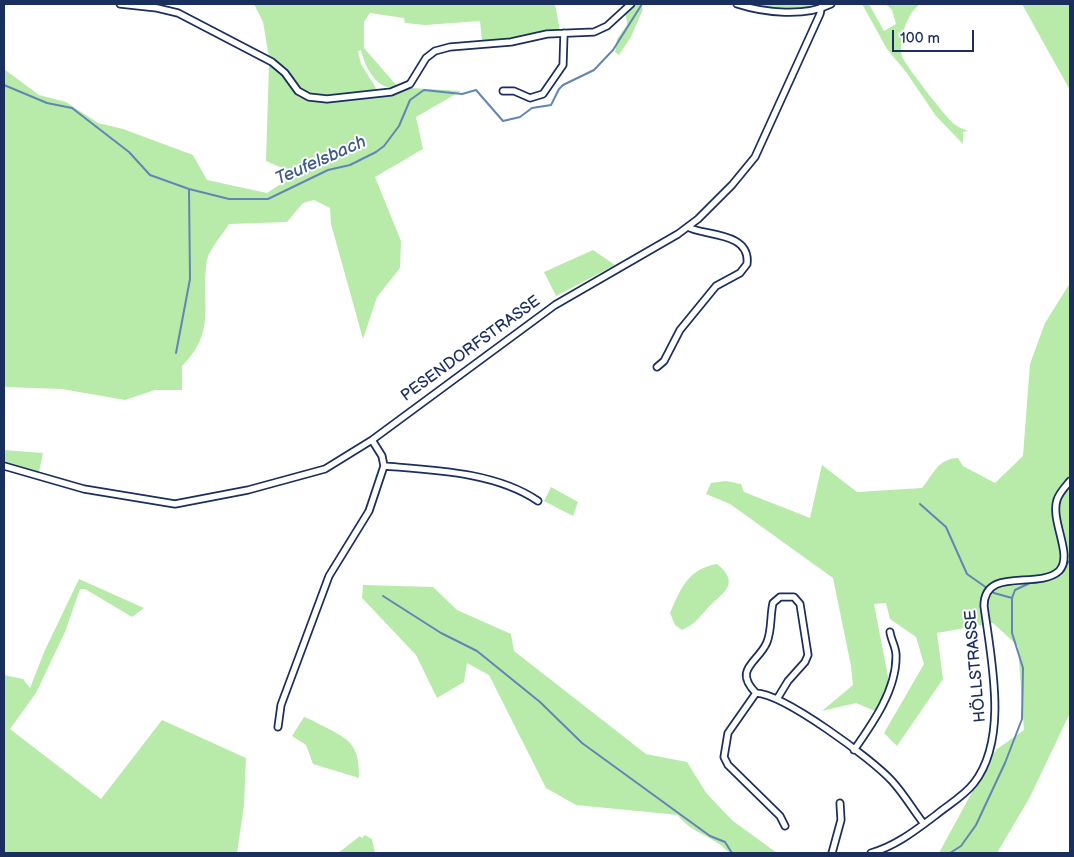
<!DOCTYPE html>
<meta charset="utf-8">
<style>
body{margin:0}
#map{position:relative;width:1074px;height:857px;overflow:hidden;background:#fff;font-family:"Balsamiq Sans",sans-serif}
canvas{display:block}
.frame{position:absolute;inset:0;border:5px solid #1b2f5e;pointer-events:none}
.scale{position:absolute;left:892px;top:30px;width:82px;height:22px;box-sizing:border-box;border:2px solid #1b2f5e;border-top:0;padding-left:6px;font-size:15px;line-height:18px;white-space:nowrap;color:#1b2f5e;-webkit-text-stroke:4px #fff;paint-order:stroke}
</style>
<div id="map">
<canvas width="1074" height="857"></canvas>
<div class="frame"></div>
<div class="scale">100 m</div>
</div>
<script>
const context = document.querySelector('canvas').getContext('2d');
context.lineJoin = 'round';
function paint(path, color) { context.fillStyle = color; context.fill(path, 'evenodd'); }
function strokePath(path, color, width, dash) { context.strokeStyle = color; context.lineWidth = width; context.lineCap = dash ? 'butt' : 'round'; context.setLineDash(dash || []); context.stroke(path); }
function drawText(font, color, halo, rows, align = 'center') {
  context.font = font + ' "Balsamiq Sans",sans-serif'; context.lineWidth = 4; context.setLineDash([]); context.textBaseline = 'middle'; context.strokeStyle = halo; context.fillStyle = color; for (const [text, x, y, turn = 0] of rows) {
    context.save(); context.translate(x, y); context.rotate((+turn || 0) * Math.PI / 180); context.textAlign = isNaN(turn) ? turn : align; if (halo) context.strokeText(text, 0, 0); context.fillText(text, 0, 0); context.restore();
  }
}
paint(new Path2D(`
 M254,4H555L560,31L510,39L482,41L480,21L425,25L405,23L404,18L370,13L364,22V48L398,87C378,93 364,66 361,50L358,51L361,64L376,88L374,91C353,94 315,106 298,87C288,75 284,64 269,57L263,22Z
 M635,4H639L643,9L631,37L619,55L615,52L617,39L627,25C628,16 619,9 635,4Z
 M748,4H817C806,16 764,7 748,4Z
 M862,4H869L884,31L896,24L892,10L886,4H920C907,13 898,41 902,56C905,65 945,116 954,124C958,127 963,129 968,131L963,132V144L936,116L906,72L887,49Z
 M1022,4H1070V90L1066,83Z
 M269,64L284,77L299,97L314,102L395,95L411,88L461,91L416,117L423,149L375,177L401,241L400,268L377,297L363,339L331,224L330,208L314,200L303,203L287,222L229,224C223,234 209,249 207,260C200,302 218,331 182,366V390H155L125,400L62,389L4,387V69L39,95L66,102L98,123L123,129L193,155L207,180L267,193L296,174L266,161Z
 M593,250L615,265L556,296L544,272Z
 M1070,283V713L1030,797L997,853H939L991,757L997,749L1024,730L1018,646L993,623L937,633L943,679L897,746L884,733L924,664L916,637L890,619L886,603L874,604L889,682L875,711L856,703L822,711L853,685L851,666L833,578L730,504L706,494L711,483L726,481L741,484L744,492L810,518L822,465L857,492L922,488C934,474 937,459 958,458L963,466L995,483L1023,456L1030,364L1045,323Z
 M4,450L43,453L39,472L4,463Z
 M551,487L578,502L573,516L544,501Z
 M717,564C743,585 720,594 706,610C696,621 696,623 682,630L675,625L670,613C681,588 688,569 717,564Z
 M79,579L144,608L132,617L85,589H80L65,632L36,693L10,729L101,799L162,720L246,758L244,805L237,853H4V675L23,679L30,688L45,650Z
 M363,585L433,587L457,610L511,634L514,651L646,754L687,762L707,794L733,821L777,853H729C715,836 690,833 678,815L576,805L546,788L489,675L467,663L464,682L437,698L416,655L362,598Z
 M304,717C313,720 320,725 329,729C354,742 359,749 359,778L313,764L306,745L292,736Z
 M365,835L372,839L375,853H338L360,836L362,838Z`), '#b8eaaa');
strokePath(new Path2D(`
 M4,85L47,103L72,108L129,152L150,175L189,189L229,199H268L328,170L350,165L376,152L384,146L399,126L410,100L424,90L462,94L476,90L503,121L520,117L532,108L551,105L559,89L563,85L594,70L613,50L642,4
 M176,353L190,279L189,189
 M920,504L946,527L967,574L994,593L1012,598
 M1062,571L1070,560
 M383,596L441,633L477,651L540,702L582,743L710,836L725,842L732,853
 M950,853L961,846L976,825L1005,763L1022,719L1023,668L1012,633V598L1015,590L1032,582`), '#6286b3', 2);
const minor = new Path2D(`
 M120,4L157,8L178,13L272,62L285,73L298,91L309,97L327,99L391,92L410,84L426,58L435,51L450,47L511,42L547,34L594,32L607,26L631,4
 M737,4C765,13 805,17 831,4
 M503,91H514L530,98L543,94L563,65L564,33
 M657,367L664,361L680,330L716,286L740,273L747,264C751,231 702,236 688,227
 M4,466L84,489L175,504L248,490L325,469L372,440L555,305L678,234L698,219L732,185L755,157L820,14L822,4
 M384,466C433,470 496,472 538,501
 M756,693C732,669 759,662 767,642C772,629 770,616 773,603L780,597H794L800,604L808,655L805,662L788,681L777,699
 M278,727L281,705L329,576L369,511L384,466L382,456L372,440
 M854,750C873,723 897,689 896,655C896,647 891,640 890,632
 M785,826L780,816L728,765L724,757L728,733L756,693C784,694 872,759 892,781C904,794 913,810 924,824
 M832,853L841,820L840,803
 M871,853C896,846 916,830 936,815C948,805 964,796 974,783C1009,738 991,659 984,606C984,566 1038,590 1059,571C1074,556 1050,521 1057,500C1059,493 1065,487 1070,481`);
strokePath(minor, '#1b2f5e', 9);
strokePath(minor, '#fff', 5.5);
drawText('16px', '#1b2f5e', '#fff', [
 ["PESENDORFSTRASSE",471,349,-36],
 ["HÖLLSTRASSE",976,666,-95]
]);
drawText('italic 18px', '#3e5a89', '#fff', [
 ["Teufelsbach",321,161,-24]
]);
</script>
